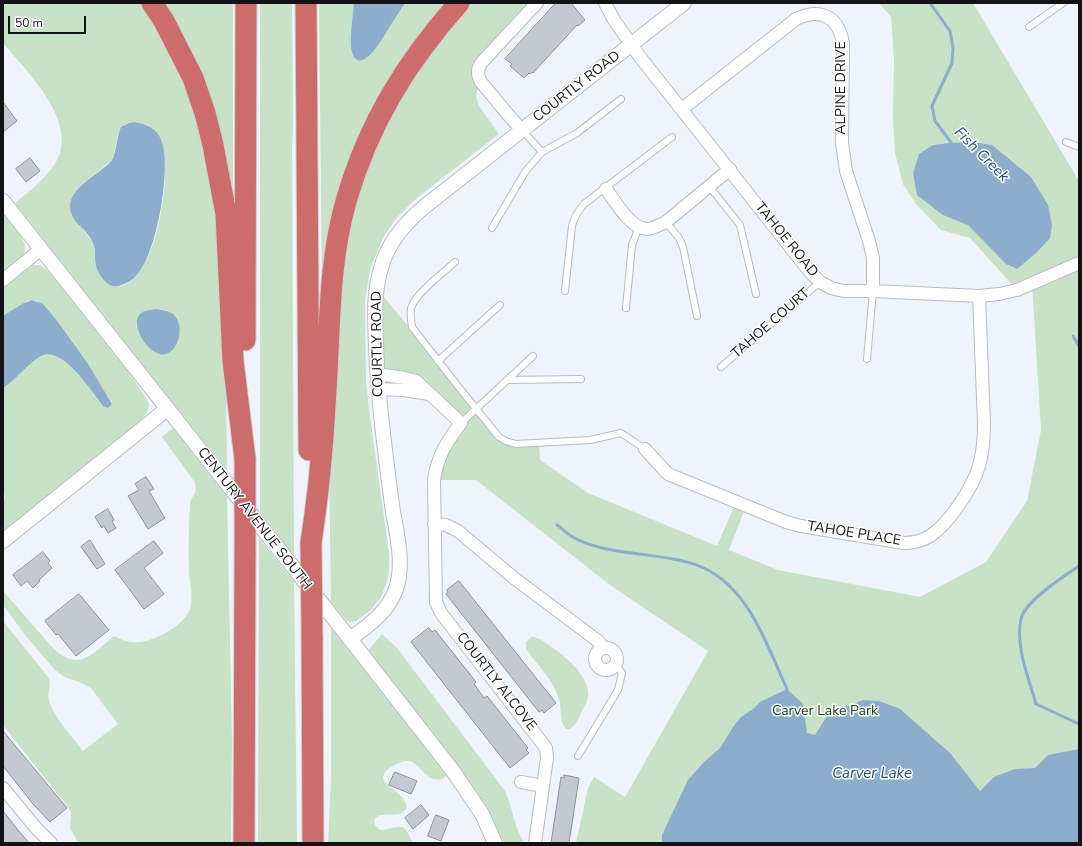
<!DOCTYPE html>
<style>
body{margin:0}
#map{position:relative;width:1082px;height:846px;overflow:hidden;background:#eef4fa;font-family:"Nunito Sans",sans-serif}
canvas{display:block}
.frame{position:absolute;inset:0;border:4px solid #111315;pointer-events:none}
.scale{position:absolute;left:8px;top:16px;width:78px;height:18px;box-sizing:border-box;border:2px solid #111315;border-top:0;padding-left:5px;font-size:12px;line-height:14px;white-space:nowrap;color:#111315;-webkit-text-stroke:3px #fff;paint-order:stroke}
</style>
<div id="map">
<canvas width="1082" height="846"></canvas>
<div class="frame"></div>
<div class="scale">50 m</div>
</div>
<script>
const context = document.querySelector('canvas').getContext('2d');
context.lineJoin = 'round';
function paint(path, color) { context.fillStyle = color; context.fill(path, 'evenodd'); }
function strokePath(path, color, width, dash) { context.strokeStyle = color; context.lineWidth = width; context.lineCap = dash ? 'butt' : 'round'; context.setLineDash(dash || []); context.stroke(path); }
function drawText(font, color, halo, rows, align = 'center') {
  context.font = font + ' "Nunito Sans",sans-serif'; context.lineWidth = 3; context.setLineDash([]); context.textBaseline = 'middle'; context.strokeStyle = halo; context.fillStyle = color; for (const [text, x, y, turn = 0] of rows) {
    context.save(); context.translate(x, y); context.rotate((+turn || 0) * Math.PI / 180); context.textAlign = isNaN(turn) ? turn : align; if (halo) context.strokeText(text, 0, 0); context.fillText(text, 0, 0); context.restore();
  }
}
paint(new Path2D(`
 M3,3H145L184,75L214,178L226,381L227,471L15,203C30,191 54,172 60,153C72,115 25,69 3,43ZM134,122L162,145C164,156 165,168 165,179C164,206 151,292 112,286L95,252L92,241L71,214L79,187L112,160C118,146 113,124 134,122ZM156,309L166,310L174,315L139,334L136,324L145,311Z
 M160,3H233V194Z
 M260,3H292L293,128L292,147L294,556L260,512Z
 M319,3H451L405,60L322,293Z
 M468,3H530L480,56L478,86L476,96L479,106L499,134L417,198L403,211L395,220L384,236L370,269L365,301L366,383L371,424L389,553V569L388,579L381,597L371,610L356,621L350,622L346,620L331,602L329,458L339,289L352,206L390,109Z
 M879,3H973L1079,181V843H576L588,788L594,777L625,797L708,651L610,585L476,480H434L461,423L416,381L377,374L376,288L506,441L539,443L540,460L588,493L717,546L736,502L746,506L729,550L778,570L920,597L986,562L1027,501L1041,430L1032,283L1017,290L970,238L941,230L916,204L903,184L895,153L893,118L894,59L891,17Z
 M3,214C11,224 33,244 22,257C17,263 9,268 3,274Z
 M33,265H40L48,271C62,289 149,393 149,405C149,415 135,425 129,431L3,533V505L5,497L3,489V388C17,379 26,365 41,356C62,345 92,392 103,406L108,408L112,404L37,301L32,300L28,301L3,316V287Z
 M173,428L227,497L232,740L231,843H78L70,828L71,813L70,810L3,725V621L48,677C53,685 46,692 49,701C55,719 71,735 83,751L118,724L91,688L79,682L64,677L54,669L25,635L3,605V591L53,648C79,673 92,654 114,636C128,644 141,644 155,638C169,632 184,623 190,609C194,597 189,581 189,569C188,548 189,526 190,504C192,494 199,493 194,481L162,437Z
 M259,538L294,582L297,843H258Z
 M331,628L447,776L440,780L432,779C416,769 416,753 393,766C389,768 384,772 383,777C382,785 405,793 407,807C401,822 382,808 374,820L375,825L380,830C402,828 402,819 413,843H328L331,779Z
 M382,634L397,648L505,791C513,808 514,827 524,843H504L489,813L473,787L368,651Z
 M531,637C540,637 547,644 553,648C566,657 586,674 588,691C589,698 585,705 582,711C579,718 576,725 570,729H566C559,721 562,709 559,699C553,679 537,665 526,649V642Z`), '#c7e2c6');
paint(new Path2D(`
 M354,3H405C400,11 395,18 390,26C385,34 361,79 352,52C349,42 353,15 354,3Z
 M134,122C143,124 152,126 158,134C175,157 157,249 140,271C136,277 130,282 124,284C120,286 116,287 112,286C104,283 97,272 96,265C94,259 96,252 94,247C93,240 89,236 85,231C80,226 74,221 72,215C61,190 100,175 112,160C117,150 116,138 121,127L129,123Z
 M972,142L992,145L1031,177L1048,205L1052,226L1050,238L1036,253L1017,269L1006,264L968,225L943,215L917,195L913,173L919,154L933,145L950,143Z
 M32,300L43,304L58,322L88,364L112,404L108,408L103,406C92,392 62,345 41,356C26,365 17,379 3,388V316L22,304Z
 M156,309C162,310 168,310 173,314C184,323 181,349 166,354C151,359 127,324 141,313C145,310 151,310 156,309Z
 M787,689L803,704L807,733L815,735L832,708L849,706L863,700L879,701L900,709L950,753L980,791L994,777L1015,769L1035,768L1048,755L1079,749V843H662V835L688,780L704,762L720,748L733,727L741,717L753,709L760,702Z`), '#8dadcd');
strokePath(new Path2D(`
 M930,3L950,31L953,48L952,63L932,106L935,121L953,145
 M1073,336L1079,346
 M557,525C562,528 566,533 571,536C591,548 616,551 639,554C660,557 684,559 704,568C750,590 767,646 787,689
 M1079,566C1064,576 1024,602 1021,619C1015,646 1029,679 1036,704L1079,724`), '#8dadcd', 3);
const building = new Path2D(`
 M556,3H571L585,20L578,26L577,25L533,73L532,72L530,74L529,73L524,78L510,66L512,64L505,59Z
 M3,102L17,121L3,132Z
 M30,158L40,171L26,182L16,169Z
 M146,477L154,489L149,491L165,518L148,529L128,496L139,490L135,484Z
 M108,509L114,520L112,521L116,528L108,533L104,526L102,528L95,517Z
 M90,540L105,564L97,569L81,547Z
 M154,541L163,553L144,568L164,594L144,609L115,570Z
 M43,552L50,561L48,563L52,568L39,580L40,581L33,588L27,581L21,586L13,575Z
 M459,581L556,703L544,713L542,710L539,712L446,594L448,593L447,590Z
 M79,594L109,630L76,656L58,634L56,635L45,621Z
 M429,628L432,632L435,630L476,682L474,684L484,698L487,696L528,748L526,750L529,753L510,768L411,642Z
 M3,731L67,808L50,822L33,804L3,766Z
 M395,772L417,781L411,794L389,785Z
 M564,775L579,778L569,843H551L561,777L564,778Z
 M421,805L429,815L413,829L405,818Z
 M3,811L18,830L29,843H3Z
 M436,815L449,820L441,841L428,836Z`);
paint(building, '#c4c9cf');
strokePath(building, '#8d9298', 1);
const service = new Path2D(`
 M1029,27L1063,3
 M522,130L542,152
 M1066,142L1079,147
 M709,186L740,225L756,294
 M666,222L679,238L683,247L697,316
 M492,228L525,172L542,152L577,133L621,99
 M455,262C444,272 415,294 411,308C410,314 411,321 412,327L457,385L499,437L506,441L516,444L590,440L621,433L645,449
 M565,291L572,226C574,217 578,211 584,204L672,137
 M626,308L632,245L639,227
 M867,359L873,291
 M438,361L500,305
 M721,367L820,282
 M508,380L581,379
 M461,423L533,356
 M578,756L618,690L622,673L615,664`);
const minor = new Path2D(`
 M605,3L614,20L640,57L810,272L820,282L831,288L843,291H873L979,296L999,294L1017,290L1079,263
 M682,109L796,19C821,7 839,17 843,44L842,143L846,171L869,241L873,258V291
 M522,130L510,117L481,82C477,75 477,68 482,62L537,3
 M606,189C615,201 631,230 648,229C654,228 660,225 666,222L730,169
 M3,280L41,249
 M377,374L405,378L416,381L461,423C447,441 437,457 434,480L436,602L441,613L546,748L547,758L535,843
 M378,389L404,390L429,394
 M645,449L668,474L786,522L801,526L904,543C913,543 922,541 930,536C949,524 973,487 979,466C983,452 984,438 984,423L979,296
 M434,524L446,525L458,531L514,578L598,641L604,648
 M595 659a11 11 0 1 1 22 0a11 11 0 1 1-22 0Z
 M521,782L543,786
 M3,788L36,828L51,843`);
const tertiary = new Path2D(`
 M3,201L350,639L453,771L482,814L495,843
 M3,541L167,409
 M350,639C369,625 388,612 396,589C405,562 396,532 392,505C385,452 378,399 376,346C375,318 373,292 382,265C389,241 405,223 424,207L684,3`);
const motorway = new Path2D(`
 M152,3L164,21L193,78L205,113L213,145L226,214L233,361L245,459
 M306,3L309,450
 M245,340L246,3
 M311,543C315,515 319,487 321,459C324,431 325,403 327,374C330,315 330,255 347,198C369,123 407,61 459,3
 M312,638L313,843
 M244,843L245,553`);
strokePath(service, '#b7bdc3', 8);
strokePath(minor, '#b7bdc3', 14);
strokePath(tertiary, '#b7bdc3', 16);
strokePath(motorway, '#cfd0d0', 23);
strokePath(service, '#fff', 6);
strokePath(minor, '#fff', 12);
strokePath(tertiary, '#fff', 14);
strokePath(motorway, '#cc6d6c', 21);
const motorwayBridge = new Path2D(`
 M311,543L312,638
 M245,553V459`);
strokePath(motorwayBridge, '#cfd0d0', 23, []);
strokePath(motorwayBridge, '#cc6d6c', 21);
drawText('14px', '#111315', '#fff', [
 ["COURTLY ROAD",577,87,-38],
 ["ALPINE DRIVE",842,88,-90],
 ["TAHOE ROAD",786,240,51],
 ["TAHOE COURT",771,324,-41],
 ["COURTLY ROAD",378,344,-91],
 ["CENTURY AVENUE SOUTH",254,519,52],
 ["TAHOE PLACE",854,534,9],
 ["COURTLY ALCOVE",496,682,52]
]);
drawText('14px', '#134215', '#fff', [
 ["Carver Lake Park",825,712]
]);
drawText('italic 15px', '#1e4e79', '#fff', [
 ["Fish Creek",981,155,45],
 ["Carver Lake",872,774]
]);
</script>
